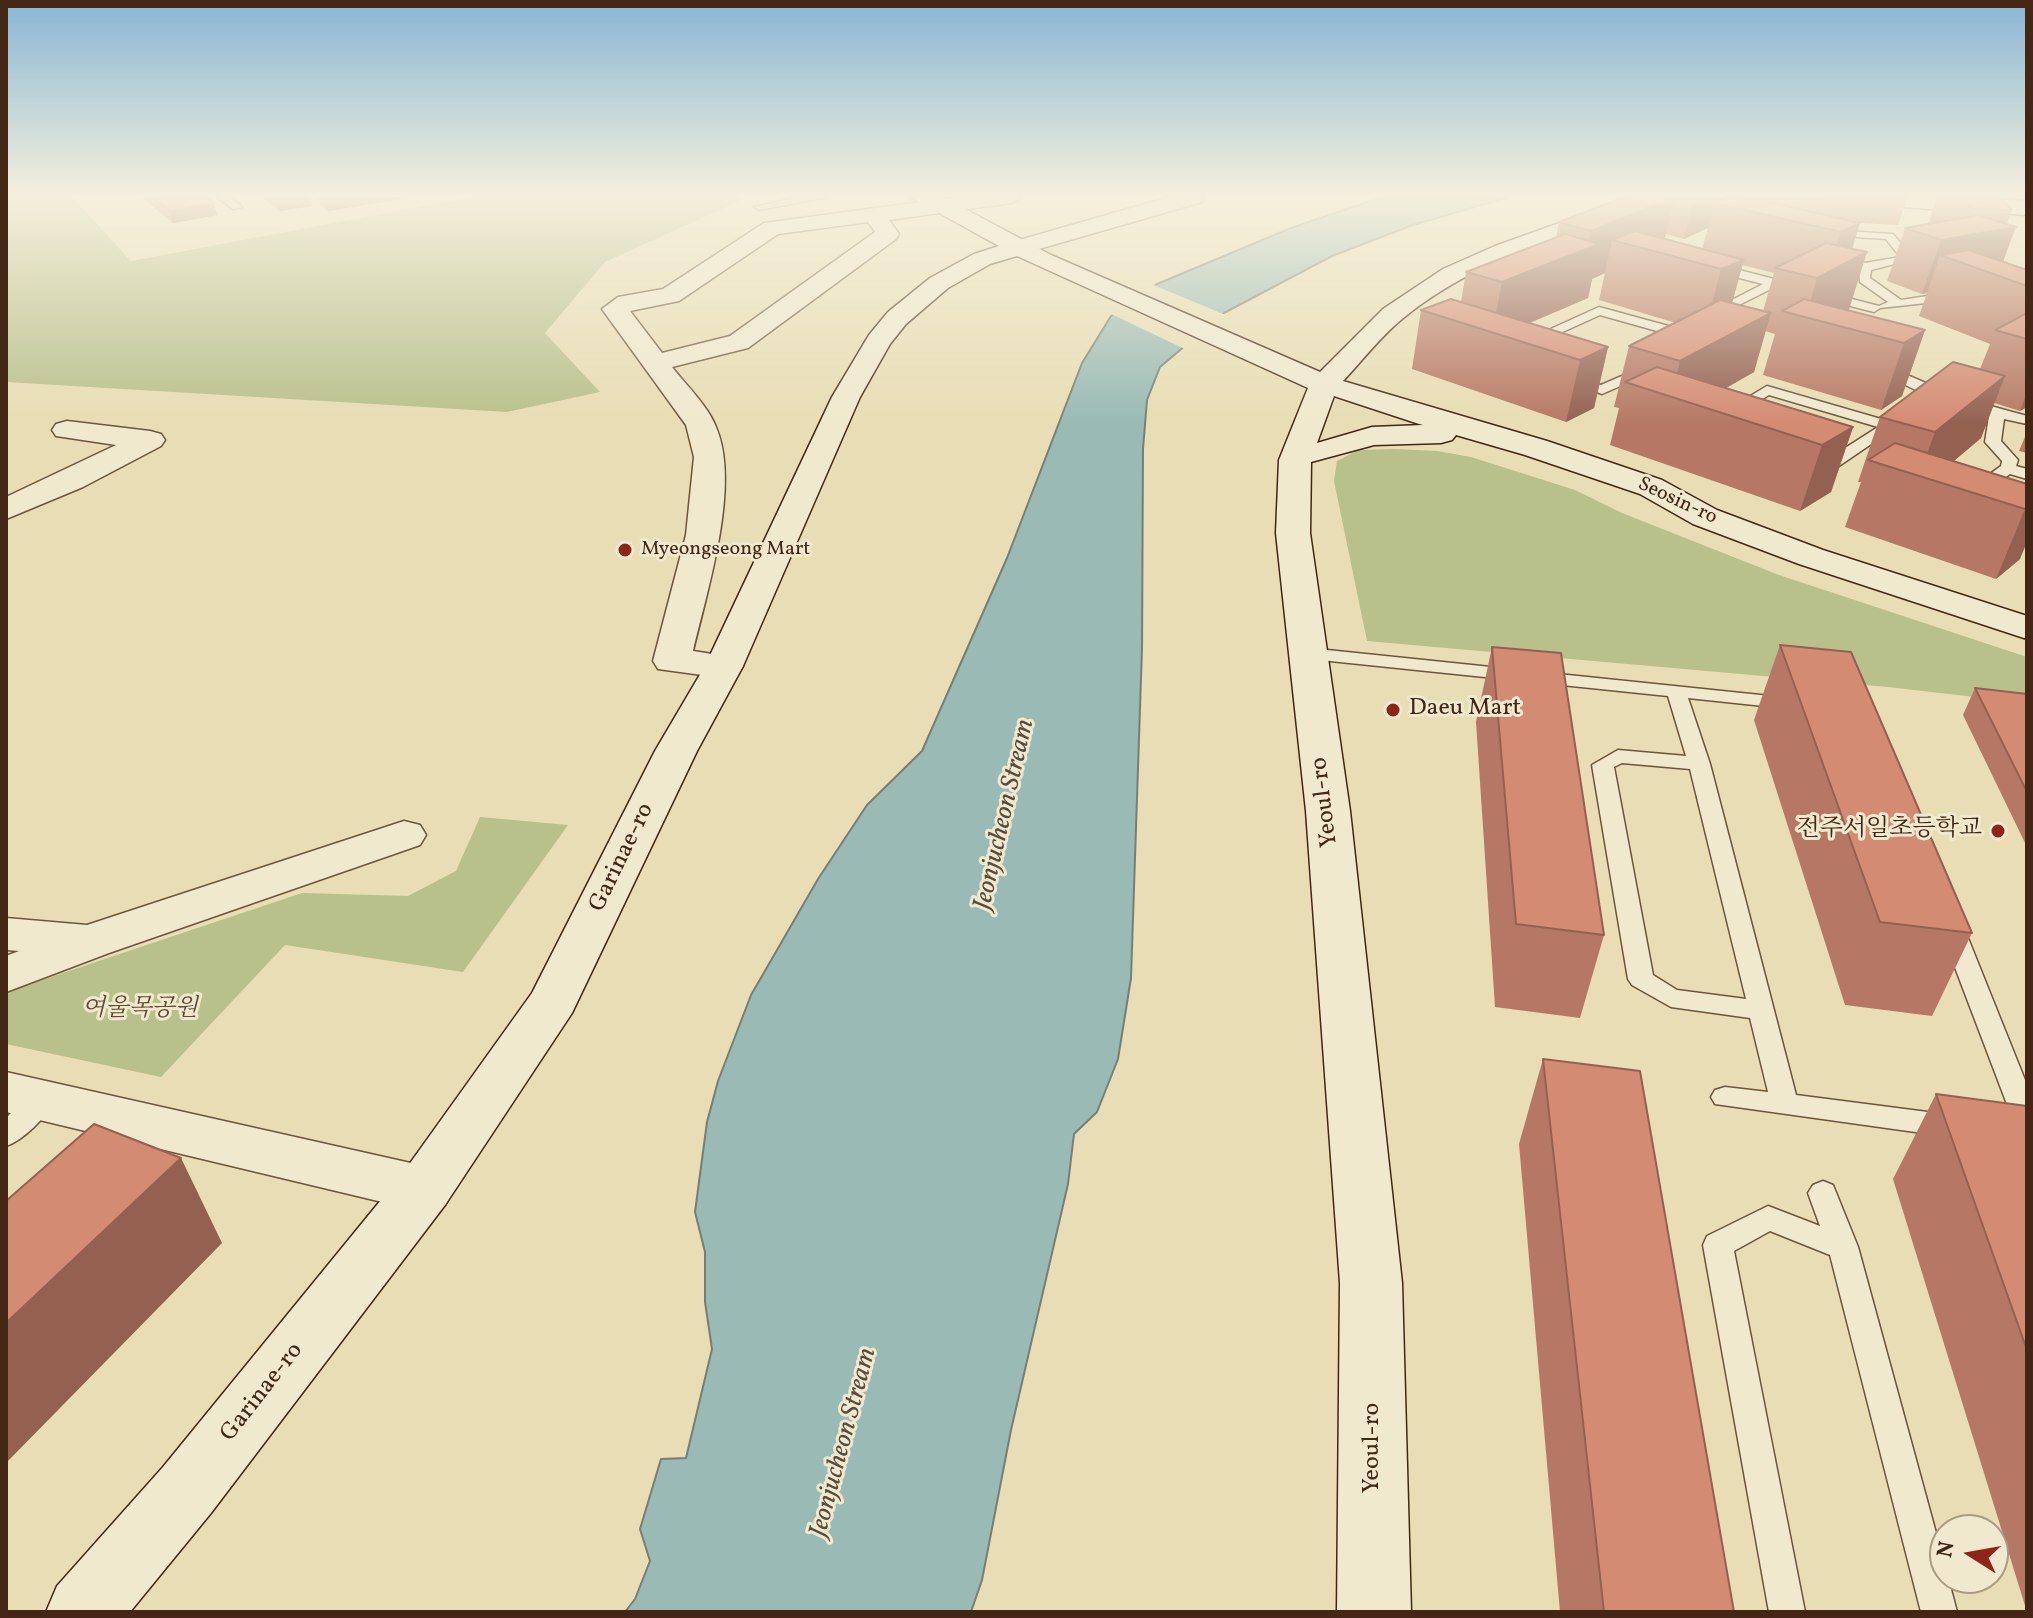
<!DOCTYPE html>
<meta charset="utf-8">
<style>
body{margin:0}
#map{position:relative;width:2033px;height:1618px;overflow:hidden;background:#e8ddb4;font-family:Vollkorn,serif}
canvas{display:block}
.frame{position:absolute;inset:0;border:8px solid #442615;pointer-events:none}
.north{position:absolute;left:1929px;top:1514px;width:80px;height:80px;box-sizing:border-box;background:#f0e9ce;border:2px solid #ab9b84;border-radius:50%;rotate:281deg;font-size:22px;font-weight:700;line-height:32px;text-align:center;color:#442615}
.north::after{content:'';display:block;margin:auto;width:28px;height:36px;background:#8f2418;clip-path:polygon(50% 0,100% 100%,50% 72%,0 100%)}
</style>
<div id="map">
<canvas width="2033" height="1618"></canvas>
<div class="frame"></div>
<div class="north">N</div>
</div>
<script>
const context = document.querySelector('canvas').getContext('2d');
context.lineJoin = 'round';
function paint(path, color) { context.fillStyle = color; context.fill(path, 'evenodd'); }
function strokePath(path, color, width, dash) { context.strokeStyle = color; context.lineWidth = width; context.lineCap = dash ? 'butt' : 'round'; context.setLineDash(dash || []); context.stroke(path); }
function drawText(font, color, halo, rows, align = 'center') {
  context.font = font + ' Vollkorn,"Noto Serif KR",serif'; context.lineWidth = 6; context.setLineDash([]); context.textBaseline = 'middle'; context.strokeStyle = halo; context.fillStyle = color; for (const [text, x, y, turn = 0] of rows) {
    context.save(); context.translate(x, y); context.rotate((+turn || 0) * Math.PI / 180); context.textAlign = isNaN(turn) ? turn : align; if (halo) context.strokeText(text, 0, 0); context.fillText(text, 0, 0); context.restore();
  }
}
paint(new Path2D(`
 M6,197H72L131,261L472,197H740V201L605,262L545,333L600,392L507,412L6,382Z
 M1395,449L1437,451L1471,457L1575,490L1622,513L1779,575L2027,657V703L1888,687L1367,641L1334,481L1337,461L1358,450Z
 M480,817L568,825L463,972L285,945L161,1077L6,1044V992L302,893L408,896L456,871Z`), '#b8c08c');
const water = new Path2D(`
 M1382,197H1509L1413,225L1332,256L1224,313L1160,367L1147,400L1143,449L1142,648L1131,978L1118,1059L1097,1112L1074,1134L1068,1184L1011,1430L982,1580L971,1612H625L635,1599L650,1561L640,1529L661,1459L686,1458L712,1349L705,1302V1252L695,1212L707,1122L718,1081L751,995L818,879L867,805L922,751L1007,558L1082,363L1111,316L1157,284L1291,228Z`);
paint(water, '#99bab5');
strokePath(water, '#777f75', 2);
paint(new Path2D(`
 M1151,284L1228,316L1187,350L1109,313Z`), '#e8ddb4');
const lane = new Path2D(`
 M217,197H230L242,207L233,209Z
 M800,197H828L759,210L754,207Z
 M1828,230L1893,234L1914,259L1871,270L1870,278L1901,300L1954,292L1960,296L1954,300L1880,308L1874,312L1775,287L1729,310L1702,300L1708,296L1728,302L1763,284L1708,270L1706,267L1712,263L1879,306L1888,302L1860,282L1859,269L1828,260L1834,256L1865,263L1900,257L1886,239L1824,235L1822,233Z
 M1599,307L1694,333L1696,336L1689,340L1600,315L1534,345L1522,342Z
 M1884,365L1958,397L2027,416V424L2004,419L2001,441L2018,460L2016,466L2027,469V479L2010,474L1980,496H1968V490L2001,466L2002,461L1985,442L1989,416L1930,397L1879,372L1877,369Z
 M1645,366L1652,370L1650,373L1602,394L1563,379L1570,375L1601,385Z
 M1767,386L1888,421L1898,417L1905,421L1836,468H1824L1810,461L1818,456L1828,459L1878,427L1769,395L1734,416H1724L1722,413Z
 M1308,648L1799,699L1802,703L1799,707L1792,709L1688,698L1710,764L1796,1095L1951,1115L1961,1119L1965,1126L1961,1133L1951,1137L1715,1104L1711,1097L1715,1090L1725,1087L1768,1092L1750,1018L1671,1007L1632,985L1628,979L1592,765L1618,750L1686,756L1668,696L1301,658L1298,654ZM1622,763L1690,769L1746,999L1677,990L1653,975L1614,767Z
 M1952,920L1961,922L1964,928L2027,1085V1131L2017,1127L2013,1120L1940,928L1943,922Z
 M41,1090L51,1093L55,1100C46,1117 24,1140 6,1146V1118L31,1093Z
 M1823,1181L1833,1185L1858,1247L1945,1566V1578H1948L1957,1612H1921L1830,1255L1770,1231L1734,1251L1805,1612H1769L1703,1245L1707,1236L1768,1206L1820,1226L1808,1193L1813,1185Z`);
const street = new Path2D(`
 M958,197H1022L1012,203L889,220L899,234L896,239L748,348L672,367C686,385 708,406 716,427C741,485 707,591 693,651L738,658L743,666L738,674L724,678L658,669L653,661L686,535L694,457L686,425L602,309L618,297L663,289L764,223ZM868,222L875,232L730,336L662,353L630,311L679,301L778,234Z
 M1169,197H1204L1202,202L1025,253H1009L1005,248L1009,243Z
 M67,421L150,431L161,434L165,440L161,446L83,487L6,519V497L116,445L56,436L52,430L56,424Z
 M404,821L420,825L426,835L420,845L109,953L6,992V956L19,951L6,950V918L87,925Z
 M6,1072L424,1166L445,1173L453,1189L445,1205L424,1212L6,1112Z`);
const secondary = new Path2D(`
 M910,197H940L952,202L1051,255L1320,372L1383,309L1443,269L1495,246L1632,197H1664L1662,202C1573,233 1475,258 1402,319C1380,337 1362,361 1343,381L1547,441L1662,480L1717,510L1823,550L2027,616V639L1799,564L1693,524L1640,494L1525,455L1456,435L1452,440L1441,443L1374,445L1311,462L1310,533L1350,811L1402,1283L1411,1612H1337L1340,1283L1306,811L1276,533L1279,460L1308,388L1017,256L990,264L948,288L906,324L890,344L860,397L743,666L697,751L572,1013L445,1205L211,1513L130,1612H46L57,1586L163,1467L403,1173L532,993L655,751L705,666L832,397L869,335L888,312L930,278L974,254L999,246ZM1334,396L1419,424L1423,425L1372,427L1317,443Z
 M1826,197H1956L2027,201V215L1836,203Z`);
strokePath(lane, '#6d543d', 3);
strokePath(street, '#6d543d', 3);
strokePath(secondary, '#442615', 3);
paint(lane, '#f0e9ce');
paint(street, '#f0e9ce');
paint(secondary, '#f0e9ce');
paint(new Path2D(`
 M141,197H206L217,215L173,223Z
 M262,197H310L312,206L280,211Z
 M318,197H412L329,211L320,204Z
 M1624,197H1907L1898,225L1860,223L1852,249L1849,310L1925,330L1902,396L1881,410L1763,375L1775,334L1765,331L1754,372L1726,388L1853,427L1831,492L1800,511L1610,445L1619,408L1614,407L1629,346L1676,323L1599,300L1605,273L1592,279L1588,298L1530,323L1608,347L1594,408L1566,422L1412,369L1421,310L1461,302L1466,272L1556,238L1559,222ZM1708,228L1702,249L1665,239L1666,234L1684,239ZM1742,265L1774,273L1763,311L1732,303Z
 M1937,197H1999L2012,210L2007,224L2003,262L2027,270V407L2020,411L1994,403L1981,438L1954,461L2027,484L2020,559L1996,579L1845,527L1861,482H1858L1880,417L1980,369L1990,344L1919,316L1927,293L1922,294L1887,281L1905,228L1928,224Z
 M2027,432V453L2019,451Z
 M1780,645L1972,933L1932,1016L1845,1005L1754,720Z
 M1492,647L1604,935L1580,1018L1495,1007L1476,722Z
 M1975,688L2027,694V847L1963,715Z
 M1543,1059L1734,1612H1560L1519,1144Z
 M1936,1094L2027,1106V1612L1893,1179Z`), '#b67864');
paint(new Path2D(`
 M288,197H310L312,206L280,211L276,199Z
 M326,197H412L329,211Z
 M1675,197L1662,249L1612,240L1605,273L1592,279L1588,298L1500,335L1492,333L1502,282L1587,249L1591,231Z
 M1694,197H1736L1714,203L1708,228L1684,239Z
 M214,203L217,215L173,223L170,211Z
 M1860,223L1848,262L1867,252L1848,313L1806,317L1817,278L1829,272L1841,232Z
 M2016,227L1998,275L1940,255L1927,293L1922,294L1941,240Z
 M1744,260L1727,321L1705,331L1721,269Z
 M1771,313L1754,372L1696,405L1671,397L1680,361Z
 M1925,330L1902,396L1881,410L1904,343Z
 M1608,347L1594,408L1566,422L1580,360Z
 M2005,376L1981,438L1931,480L1919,476L1935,432Z
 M2027,393V407L2020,411Z
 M1853,427L1831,492L1800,511L1822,445Z
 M2027,508V542L2020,559L1996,579L2025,509Z
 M181,1158L222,1243L6,1463V1323Z`), '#946151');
const building = new Path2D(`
 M152,197H206L214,203L170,211Z
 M1624,197H1674L1591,231L1559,222Z
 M1727,197H1747L1860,223L1841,232L1714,203Z
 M1962,197H1999L2012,210L1972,208Z
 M1979,215L2016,227L1941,240L1905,228Z
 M1635,231L1744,260L1721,269L1612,240Z
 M1565,234L1599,244L1502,282L1466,272Z
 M1826,243L1867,252L1817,278L1775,268Z
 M1969,250L2027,270V286L1940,255Z
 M1451,299L1608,347L1580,360L1421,310Z
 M1804,299L1925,330L1904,343L1782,311Z
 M1720,300L1771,313L1680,361L1629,346Z
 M2027,313V339L1995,330Z
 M1953,362L2005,376L1935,432L1880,417Z
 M1657,367L1853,427L1822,445L1625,382Z
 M1895,443L2027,484V508L2025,509L1868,460Z
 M1780,645L1851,652L1972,933L1880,922Z
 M1492,647L1561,653L1604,935L1516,924Z
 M1975,688L2027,694V792Z
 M1543,1059L1640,1071L1734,1612H1604Z
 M1936,1094L2027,1106V1350Z
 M94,1124L181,1158L6,1323V1201Z`);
paint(building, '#d48b74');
strokePath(building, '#946151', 2);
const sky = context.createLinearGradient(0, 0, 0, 424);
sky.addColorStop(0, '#88b6d4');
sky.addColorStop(0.46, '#f5f0dd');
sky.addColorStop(1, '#f5f0dd00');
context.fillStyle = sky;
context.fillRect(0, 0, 2033, 424);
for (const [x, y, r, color] of [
 [625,550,8,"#8f2418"],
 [1393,710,8,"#8f2418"],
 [1998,831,8,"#8f2418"]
]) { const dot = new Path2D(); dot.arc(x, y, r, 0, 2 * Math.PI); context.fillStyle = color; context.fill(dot); strokePath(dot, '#f0e9ce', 3); }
drawText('20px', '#442615', '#f0e9ce', [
 ["Seosin-ro",1677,502,25]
]);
drawText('20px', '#442615', '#f0e9ce', [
 ["Myeongseong Mart",641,550]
], 'left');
drawText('24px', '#442615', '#f0e9ce', [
 ["Daeu Mart",1409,710],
 ["전주서일초등학교",1982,831,"right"]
], 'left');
drawText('24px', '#442615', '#f0e9ce', [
 ["Yeoul-ro",1326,802,-97],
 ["Garinae-ro",623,858,-64],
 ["Garinae-ro",263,1393,-52],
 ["Yeoul-ro",1374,1448,-90]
]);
drawText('italic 24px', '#614c33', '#f0e9ce', [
 ["여울목공원",140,1011]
]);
drawText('italic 26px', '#594b3d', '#f0e9ce', [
 ["Jeonjucheon Stream",1006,815,-77],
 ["Jeonjucheon Stream",845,1443,-75]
]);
</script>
